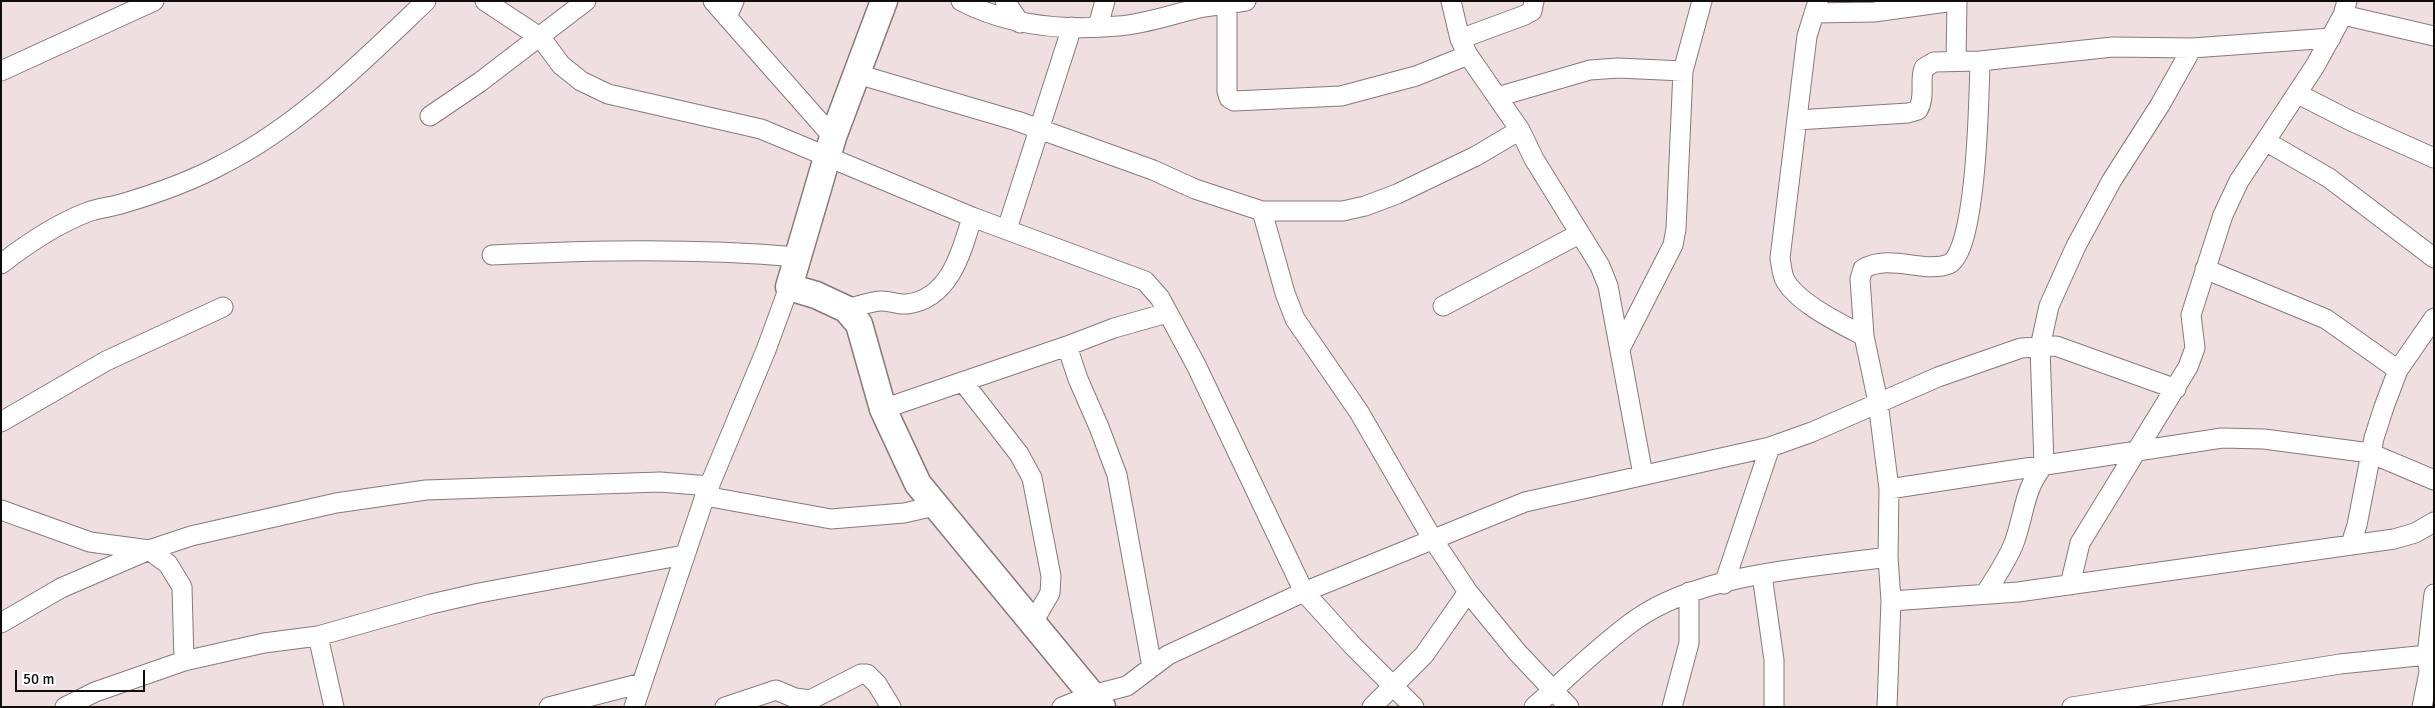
<!DOCTYPE html>
<style>
body{margin:0}
#map{position:relative;width:2435px;height:708px;overflow:hidden;background:#f0dfe0;font-family:Signika,sans-serif}
canvas{display:block}
.frame{position:absolute;inset:0;border:2px solid #110c0c;pointer-events:none}
.scale{position:absolute;left:15px;top:670px;width:130px;height:22px;box-sizing:border-box;border:2px solid #110c0c;border-top:0;padding-left:6px;font-size:15px;line-height:18px;white-space:nowrap;color:#110c0c;-webkit-text-stroke:4px #fff;paint-order:stroke}
</style>
<div id="map">
<canvas width="2435" height="708"></canvas>
<div class="frame"></div>
<div class="scale">50 m</div>
</div>
<script>
const context = document.querySelector('canvas').getContext('2d');
context.lineJoin = 'round';
function strokePath(path, color, width, dash) { context.strokeStyle = color; context.lineWidth = width; context.lineCap = dash ? 'butt' : 'round'; context.setLineDash(dash || []); context.stroke(path); }
const street = new Path2D(`
 M485,1L541,38L561,65L581,81L608,94L761,129L972,217L1145,281L1160,298L1196,365L1304,592L1353,646L1414,707
 M713,1L833,137
 M961,1C1009,26 1064,31 1118,26C1147,24 1175,13 1204,7C1218,5 1232,3 1246,1
 M1005,1L1020,23
 M1451,1L1460,39L1468,55L1520,130L1534,159L1600,266L1608,286L1643,475
 M1818,1L1807,36L1780,258C1781,264 1782,272 1784,278C1795,302 1841,324 1864,336
 M1227,4V91L1229,98L1234,101L1341,96L1416,76L1468,55
 M1814,13L1874,12L1954,1
 M2343,15L2434,36
 M727,17L734,1
 M1098,26L1105,1
 M1460,39L1525,15L1532,11L1534,1
 M1956,60L1957,1
 M1,71L154,1
 M857,74L1017,121L1153,170L1195,189L1262,211H1343L1365,206L1397,194L1476,156L1520,130
 M2298,94L2351,121L2434,158
 M1497,97L1590,70L1618,68L1683,71
 M430,116L480,82L586,1
 M1797,120L1908,113L1918,110C1926,96 1919,81 1924,68L1934,62L1980,61L2113,47L2192,48
 M2267,142L2329,178L2434,258
 M1262,211L1285,293L1295,319L1359,412L1432,538L1468,592L1517,652L1569,707
 M1007,229L1072,27
 M492,255C594,250 696,248 798,257
 M1,264C28,243 56,224 88,212C99,208 111,207 121,204C155,194 192,181 223,164C300,125 364,60 426,1
 M2205,269L2326,319L2398,370
 M1443,306L1579,234
 M846,309C856,307 868,302 880,301C888,300 898,305 907,304C950,299 962,251 972,217
 M1067,346L1078,379L1099,427L1117,475L1152,667
 M1621,347L1673,245L1676,229L1683,71L1702,1
 M963,382L1019,454L1032,478L1051,576L1050,593L1032,624
 M883,409L1067,346L1114,328L1167,313
 M1,422L106,361L223,307
 M1889,489L2222,438L2264,439L2370,453L2434,480
 M705,496L831,519L904,513L935,506
 M1,510L90,542L149,550L168,564L182,587L184,661
 M2351,544L2357,525L2374,438L2384,407L2398,370L2434,318
 M1762,575L1774,660V707
 M1724,584L1770,447
 M2070,585L2080,543L2188,367L2195,348L2191,315L2223,215L2239,181L2315,66L2343,15L2347,1
 M1985,594C1995,578 2007,561 2014,543C2025,514 2023,490 2044,465L2040,347L2049,306L2076,246L2112,180L2160,105L2192,48L2331,38
 M1891,601L2018,592L2394,539L2415,533L2434,522
 M1,623L61,588L149,550L191,536L336,503L426,490L660,482L710,486
 M318,636L334,707
 M65,707L95,692L184,661L264,643L318,636L431,604L479,593L684,555
 M549,707L642,683
 M634,707L705,496L766,350L789,287
 M725,707L776,690L795,698L810,700L861,674H867L877,684L891,707
 M1062,707L1092,695L1127,686L1168,655L1304,592L1525,502L1770,447L1812,432L1938,377L2021,348L2056,346L2176,389
 M1372,707L1424,655L1468,592
 M1534,707C1567,678 1599,646 1635,620C1702,573 1808,568 1888,557
 M1672,707L1689,643V592
 M1887,707L1891,601L1888,557L1889,489L1878,402L1864,336L1860,279L1863,269C1890,253 1924,274 1949,264C1977,251 1979,94 1980,61
 M2072,707L2340,664L2427,655
 M2422,707L2429,672L2427,655L2434,594`);
const secondary = new Path2D(`
 M884,1L833,137L789,287L816,295L846,309L859,324L883,409L918,484L1102,707`);
strokePath(street, '#88797a', 21);
strokePath(secondary, '#88797a', 29);
strokePath(street, '#fff', 19);
strokePath(secondary, '#fff', 26);
</script>
